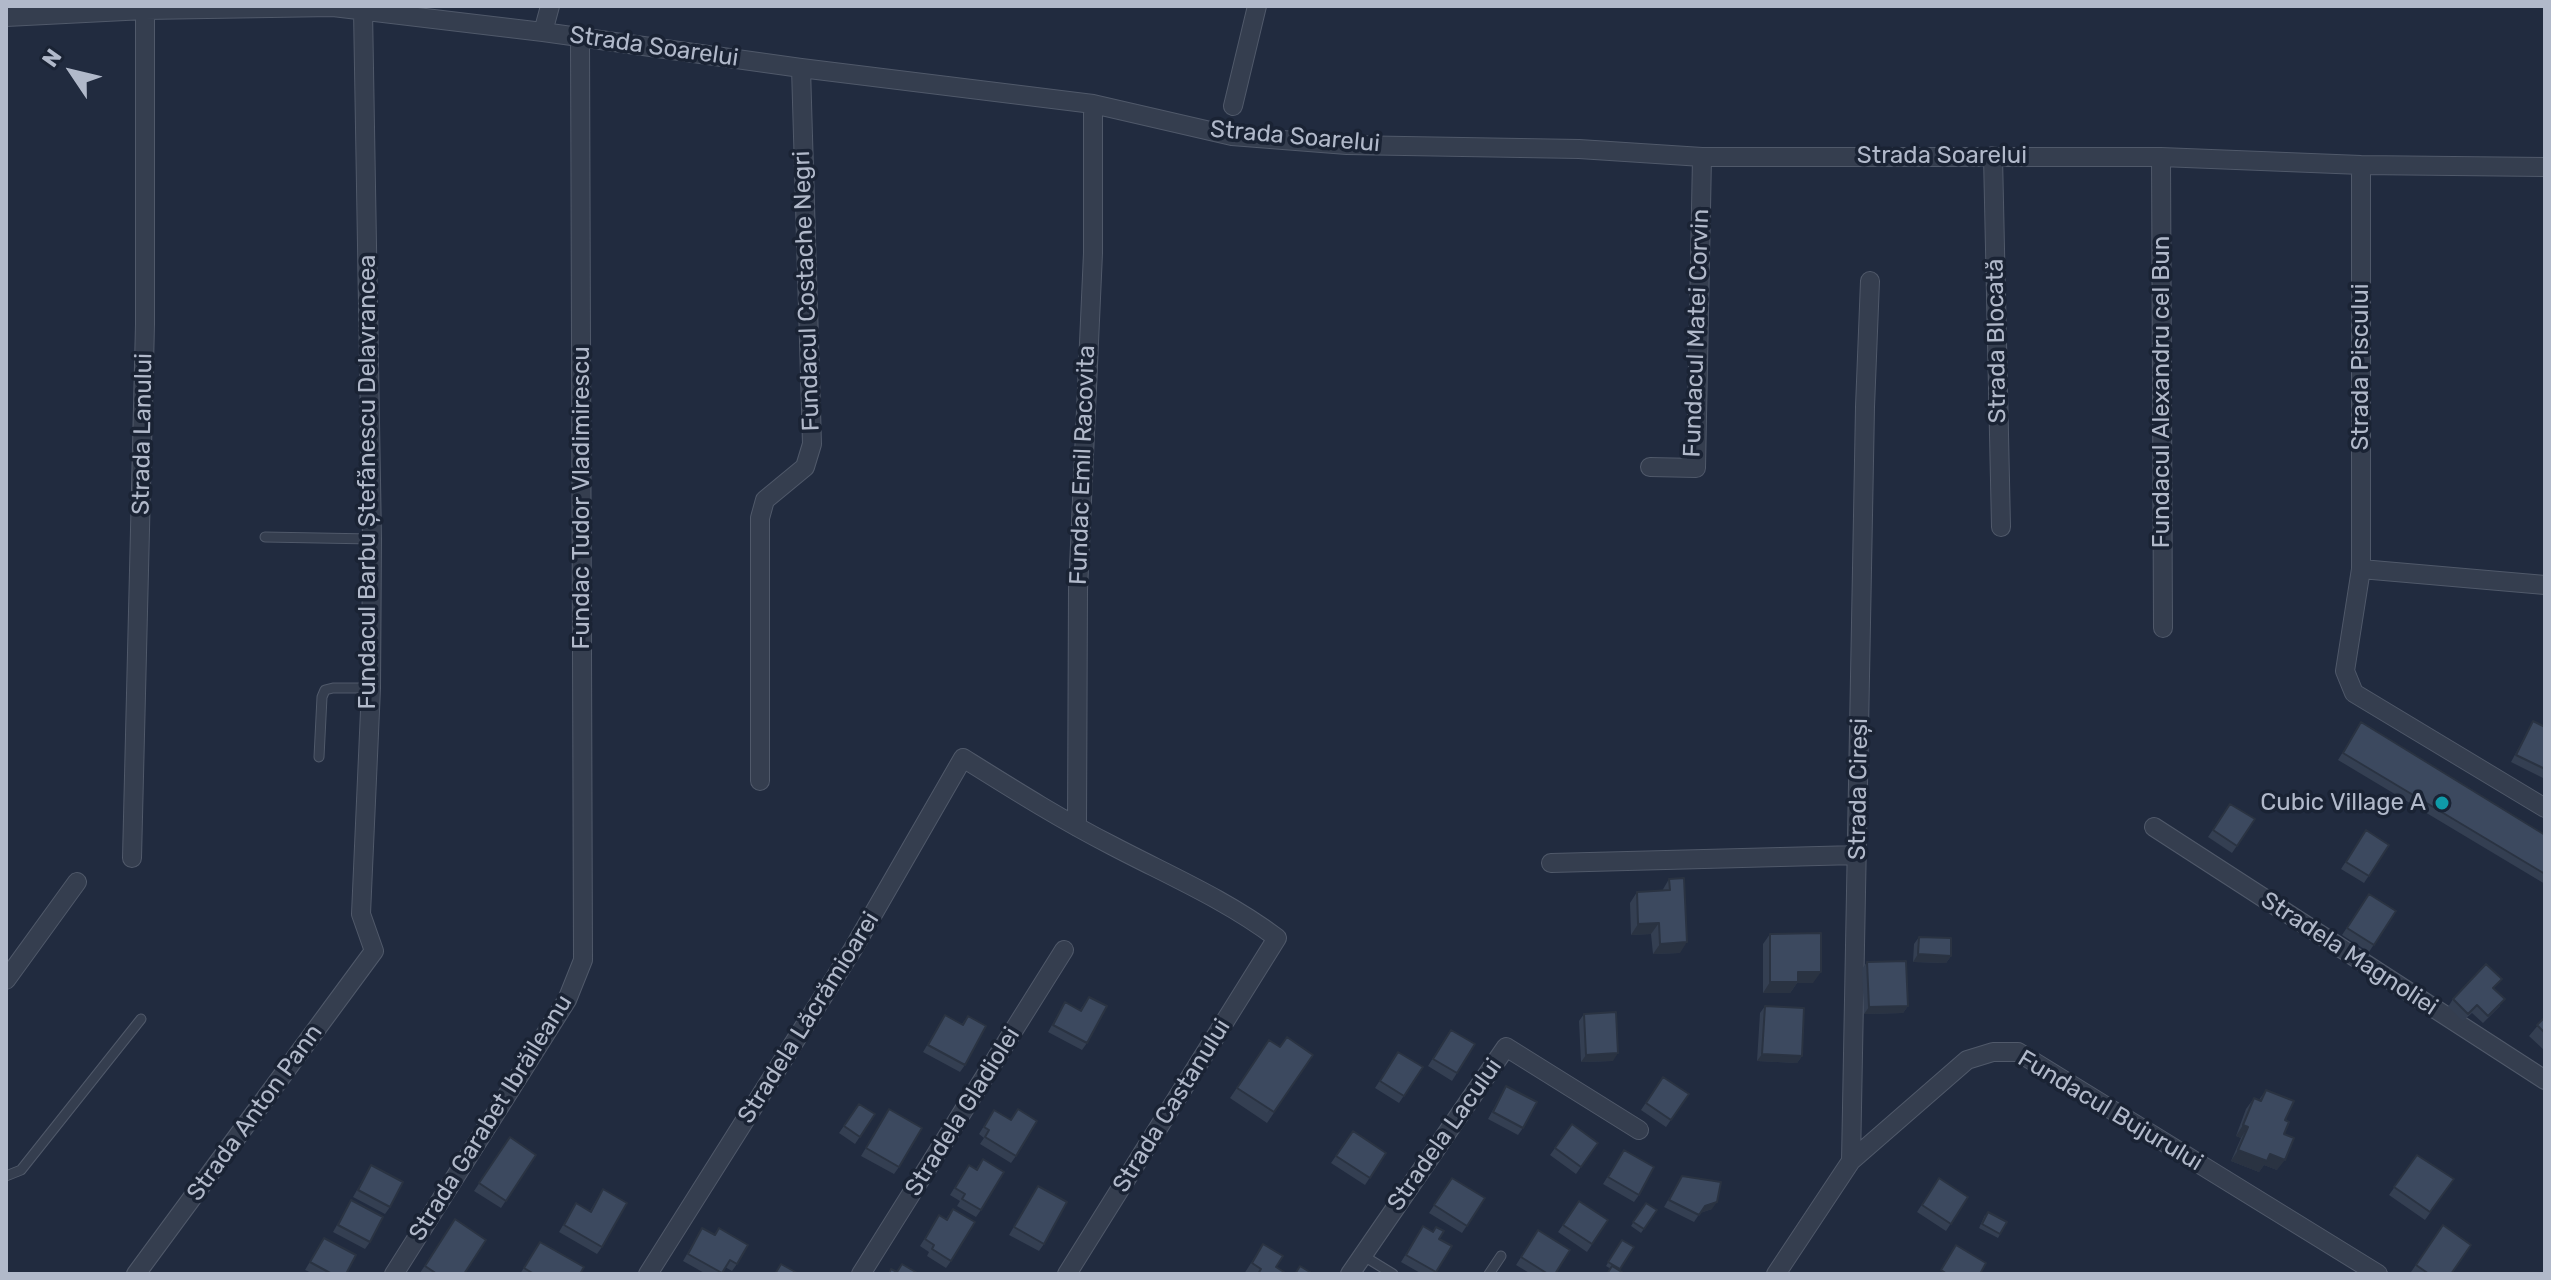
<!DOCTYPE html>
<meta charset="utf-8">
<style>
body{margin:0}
#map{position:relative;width:2551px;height:1280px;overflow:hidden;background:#212b3f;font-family:Rubik,sans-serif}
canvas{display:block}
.frame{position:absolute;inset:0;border:8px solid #b1b9ca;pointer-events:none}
.north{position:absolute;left:32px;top:32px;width:80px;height:80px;-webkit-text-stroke:6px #1a2334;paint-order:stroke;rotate:305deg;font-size:22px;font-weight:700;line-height:32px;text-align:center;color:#b1b9ca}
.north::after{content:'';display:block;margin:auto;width:28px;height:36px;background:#b1b9ca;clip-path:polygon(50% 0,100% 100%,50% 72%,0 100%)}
</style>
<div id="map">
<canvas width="2551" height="1280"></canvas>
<div class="frame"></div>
<div class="north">N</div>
</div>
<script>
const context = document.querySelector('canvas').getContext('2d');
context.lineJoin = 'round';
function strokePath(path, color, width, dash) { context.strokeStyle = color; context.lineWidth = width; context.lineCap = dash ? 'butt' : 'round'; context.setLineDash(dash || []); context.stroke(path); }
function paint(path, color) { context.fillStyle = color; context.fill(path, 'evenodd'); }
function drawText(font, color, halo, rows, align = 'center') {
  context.font = font + ' Rubik,sans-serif'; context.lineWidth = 7; context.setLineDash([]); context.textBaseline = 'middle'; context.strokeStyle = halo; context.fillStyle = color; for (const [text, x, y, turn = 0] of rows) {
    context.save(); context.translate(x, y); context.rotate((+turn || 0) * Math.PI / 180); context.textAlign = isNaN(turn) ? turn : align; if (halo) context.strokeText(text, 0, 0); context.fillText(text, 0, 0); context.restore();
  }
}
const lane = new Path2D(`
 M265,537L372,539
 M319,757L322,697L325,690L333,688H371
 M6,1176L21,1170L141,1019
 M1362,1255L1393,1274
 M1489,1274L1501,1256`);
const street = new Path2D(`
 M6,17L145,10L333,7L543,32L801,68L1093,104L1232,136L1347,145L1579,149L1702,157H2161L2361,165L2545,167
 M543,32L550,6
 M1233,106L1257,6
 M1993,156L2001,527
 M2161,157L2163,628
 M1650,467L1696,468L1702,157
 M2361,569V165
 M2545,585L2361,569L2345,671L2354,693L2545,808
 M760,781V518L765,500L805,467L812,444L801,68
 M1077,827L1078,590L1093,253V104
 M2154,827L2545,1080
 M132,858L145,324V10
 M1551,863L1857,855
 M6,980L77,882
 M1851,1161L1967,1060L1993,1052H2018L2378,1274
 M136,1274L374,951L361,914L371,688L372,539L363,10
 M394,1274L567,1000L583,960L580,37
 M648,1274L853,949L963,758C1011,788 1060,819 1111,845C1168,875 1225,899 1277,938L1067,1274
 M861,1274L1064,950
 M1350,1274L1506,1047L1639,1130
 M1776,1274L1851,1161L1865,407L1870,281`);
strokePath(lane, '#50596a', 11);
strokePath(street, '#50596a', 20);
strokePath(lane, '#353e4f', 9);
strokePath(street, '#353e4f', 18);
paint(new Path2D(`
 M2533,721L2545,727V779L2511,762Z
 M2361,722L2545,835V884L2338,760Z
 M2230,804L2255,819L2232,853L2208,837Z
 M2361,838L2389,845L2364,883L2341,869Z
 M1669,879L1680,953L1653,954L1651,934L1631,935L1630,903L1637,892L1662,891Z
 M2369,894L2396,911L2369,952L2342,935Z
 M1770,934L1813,983H1797L1790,993H1763V944Z
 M1919,937L1951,956L1946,963L1913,962L1914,944Z
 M1867,962L1908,1006L1903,1013L1864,1014L1862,969Z
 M2494,989L2500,1006L2483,1023L2472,1013L2463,1021L2448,1007L2453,999Z
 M1089,997L1087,1043L1082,1050L1048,1032L1065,1002L1080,1010Z
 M1765,1006L1802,1056L1797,1063L1757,1061L1760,1013Z
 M1584,1014L1613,1061L1581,1062L1579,1021Z
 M945,1015L962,1024L968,1016L965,1065L960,1072L923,1052Z
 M2545,1017V1051L2529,1036Z
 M1446,1037L1457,1073L1452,1081L1428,1066Z
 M1269,1040L1280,1047L1313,1055L1267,1123L1230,1098Z
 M1398,1052L1423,1067L1399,1103L1375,1088Z
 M1663,1077L1689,1094L1666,1127L1641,1110Z
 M1506,1086L1523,1128L1518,1135L1488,1119Z
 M2266,1090L2285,1120L2284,1134L2277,1170L2264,1165L2259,1172L2231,1161L2241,1138L2236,1136L2246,1109L2254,1098L2259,1100Z
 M859,1104L875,1114L855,1144L839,1133Z
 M889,1109L899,1167L894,1174L861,1156Z
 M994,1110L1016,1156L1011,1163L980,1144L984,1138L979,1134Z
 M1572,1124L1598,1143L1576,1174L1550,1155Z
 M1353,1131L1386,1153L1365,1185L1331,1163Z
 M510,1137L536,1155L501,1208L474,1191Z
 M1624,1150L1639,1195L1634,1202L1603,1184Z
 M2417,1155L2454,1179L2425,1220L2389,1195Z
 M983,1159L981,1210L976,1217L957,1206L960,1201L950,1195L964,1172L976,1169Z
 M371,1165L390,1207L385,1214L353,1197Z
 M1682,1176L1712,1209L1700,1213L1694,1222L1664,1207Z
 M1452,1178L1485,1198L1462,1233L1429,1213Z
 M1939,1178L1968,1197L1946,1231L1917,1212Z
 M1038,1186L1044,1244L1039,1251L1009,1235Z
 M603,1189L602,1247L597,1254L559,1232L576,1203L590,1211Z
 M351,1200L370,1242L365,1249L333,1232Z
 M1579,1201L1608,1220L1587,1252L1558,1232Z
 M1646,1203L1657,1210L1641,1233L1631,1226Z
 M953,1209L951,1261L946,1268L927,1256L929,1252L920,1246L939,1215L946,1219Z
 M1985,1215L2007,1222L1998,1238L1979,1228Z
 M455,1219L464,1274H421L420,1273Z
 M2443,1225L2451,1274H2414L2411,1272Z
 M1423,1226L1439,1239L1452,1246L1435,1274H1422L1401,1262Z
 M702,1228L714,1235L719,1228L737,1264L732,1271L725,1267L721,1274H706L683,1261Z
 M1538,1230L1555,1274H1531L1516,1265Z
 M324,1238L346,1274H314L305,1270Z
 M1622,1240L1634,1247L1619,1270L1611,1269L1606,1266Z
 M540,1242L580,1274H520Z
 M1263,1244L1276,1267L1287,1274H1244Z`), '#343f52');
paint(new Path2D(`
 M1659,923L1651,934L1631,935L1638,924Z
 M1687,942L1680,953L1653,954L1660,944Z
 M1918,954L1951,956L1946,963L1913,962Z
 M1798,972H1821L1813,983H1797L1790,993H1763L1770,982Z
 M1908,1006L1903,1013L1864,1014L1869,1007Z
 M1618,1053L1613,1061L1581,1062L1586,1055Z
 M1762,1054L1802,1056L1797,1063L1757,1061Z
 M2243,1125L2248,1127L2241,1138L2236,1136Z
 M2238,1150L2270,1154L2285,1160L2277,1170L2264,1165L2259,1172L2231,1161Z
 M1717,1202L1712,1209L1700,1213L1705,1206Z`), '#2a3342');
const building = new Path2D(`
 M2533,721L2545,727V769L2516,755Z
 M2361,722L2545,835V874L2343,753Z
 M2230,804L2255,819L2237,846L2213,830Z
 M2366,830L2389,845L2369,876L2346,862Z
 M1684,878L1687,942L1660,944L1659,923L1638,924L1637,892L1670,890L1669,879Z
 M2369,894L2396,911L2374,945L2347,928Z
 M1821,933V972H1798V982H1770V934Z
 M1919,937L1951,938V956L1918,954Z
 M1906,961L1908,1006L1869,1007L1867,962Z
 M2486,964L2502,979L2493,988L2505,999L2488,1016L2477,1005L2468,1014L2453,999Z
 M1089,997L1107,1006L1087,1043L1053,1025L1065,1002L1081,1011Z
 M1765,1006L1804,1008L1802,1056L1762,1054Z
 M1616,1012L1618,1053L1586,1055L1584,1014Z
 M945,1015L963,1025L968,1016L986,1026L965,1065L928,1045Z
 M2545,1017V1033L2537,1025Z
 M1451,1030L1475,1044L1457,1073L1433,1059Z
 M1287,1037L1313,1055L1274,1112L1237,1088L1269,1040L1280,1047Z
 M1398,1052L1423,1067L1404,1096L1380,1081Z
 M1663,1077L1689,1094L1671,1120L1646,1103Z
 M1506,1086L1537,1102L1523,1128L1493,1112Z
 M2266,1090L2294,1101L2285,1120L2289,1122L2284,1134L2294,1138L2285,1160L2270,1154L2267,1161L2238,1150L2248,1127L2243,1125L2254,1098L2261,1101Z
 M859,1104L875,1114L860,1137L844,1126Z
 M889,1109L922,1128L899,1167L866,1148Z
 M1018,1109L1037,1121L1016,1156L985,1137L989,1130L984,1127L994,1110L1011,1120Z
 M1572,1124L1598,1143L1581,1167L1555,1148Z
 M1353,1131L1386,1153L1370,1178L1336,1156Z
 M510,1137L536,1155L506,1201L479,1183Z
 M1624,1150L1654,1167L1639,1195L1608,1177Z
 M2417,1155L2454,1179L2430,1212L2394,1187Z
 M983,1159L1004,1172L981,1210L962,1199L965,1194L955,1188L969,1165L977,1170Z
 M371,1165L403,1182L390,1207L358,1190Z
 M1682,1176L1721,1182L1717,1202L1705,1206L1699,1215L1669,1200Z
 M1452,1178L1485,1198L1467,1226L1434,1205Z
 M1939,1178L1968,1197L1951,1224L1922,1205Z
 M1038,1186L1067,1202L1044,1244L1014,1227Z
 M603,1189L627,1203L602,1247L564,1225L576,1203L591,1212Z
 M351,1200L383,1217L370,1242L338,1225Z
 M1579,1201L1608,1220L1592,1244L1563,1225Z
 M1646,1203L1657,1210L1644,1229L1633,1222Z
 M953,1209L975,1222L951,1261L932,1249L934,1245L925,1239L939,1215L947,1220Z
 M1988,1212L2007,1222L2000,1234L1982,1224Z
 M455,1219L486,1240L464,1274H437L425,1266Z
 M2443,1225L2471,1245L2451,1274H2429L2416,1265Z
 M1423,1226L1433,1232L1436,1227L1444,1231L1439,1239L1452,1246L1436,1272L1406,1255Z
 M702,1228L715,1235L719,1228L748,1245L737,1264L730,1260L722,1273L688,1254Z
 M1538,1230L1570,1250L1555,1274H1548L1521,1257Z
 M324,1238L356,1255L346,1274H332L310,1262Z
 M1622,1240L1634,1247L1620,1269L1608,1262Z
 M540,1242L584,1267L580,1274H534L524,1268Z
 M1263,1244L1283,1256L1276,1267L1287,1274H1258L1261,1269L1252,1263Z
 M1956,1245L1986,1263L1980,1274H1947L1941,1270Z
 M781,1264L799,1274H775Z
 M902,1264L919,1274H889L891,1269L897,1272Z
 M1300,1266L1313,1274H1295Z
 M1612,1266L1625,1274H1607Z`);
paint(building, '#3c495f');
strokePath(building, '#2a3342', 2);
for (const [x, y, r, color] of [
 [2442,803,8,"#0f9aa8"]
]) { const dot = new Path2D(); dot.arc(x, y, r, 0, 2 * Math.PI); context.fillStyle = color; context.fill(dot); strokePath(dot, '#1a2334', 3); }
drawText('24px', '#b1b9ca', '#1a2334', [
 ["Strada Soarelui",654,47,8],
 ["Strada Soarelui",1295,137,5],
 ["Strada Soarelui",1942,156],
 ["Fundacul Costache Negri",807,291,-92],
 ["Fundacul Matei Corvin",1697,333,-88],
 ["Strada Blocată",1997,341,-91],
 ["Strada Piscului",2361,367,-90],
 ["Fundacul Alexandru cel Bun",2162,392,-90],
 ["Strada Lanului",143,434,-89],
 ["Fundac Emil Racovita",1083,465,-88],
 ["Fundacul Barbu Ștefănescu Delavrancea",368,482,-90],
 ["Fundac Tudor Vladimirescu",582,498,-90],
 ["Strada Cireși",1859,789,-89],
 ["Stradela Magnoliei",2349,954,33],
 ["Stradela Lăcrămioarei",809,1018,-58],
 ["Strada Castanului",1172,1106,-58],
 ["Fundacul Bujurului",2110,1111,31],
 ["Stradela Gladiolei",963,1112,-58],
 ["Strada Anton Pann",255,1113,-54],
 ["Strada Garabet Ibrăileanu",491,1118,-58],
 ["Stradela Lacului",1445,1135,-55]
]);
drawText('24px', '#b1b9ca', '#1a2334', [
 ["Cubic Village A",2426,803]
], 'right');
</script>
